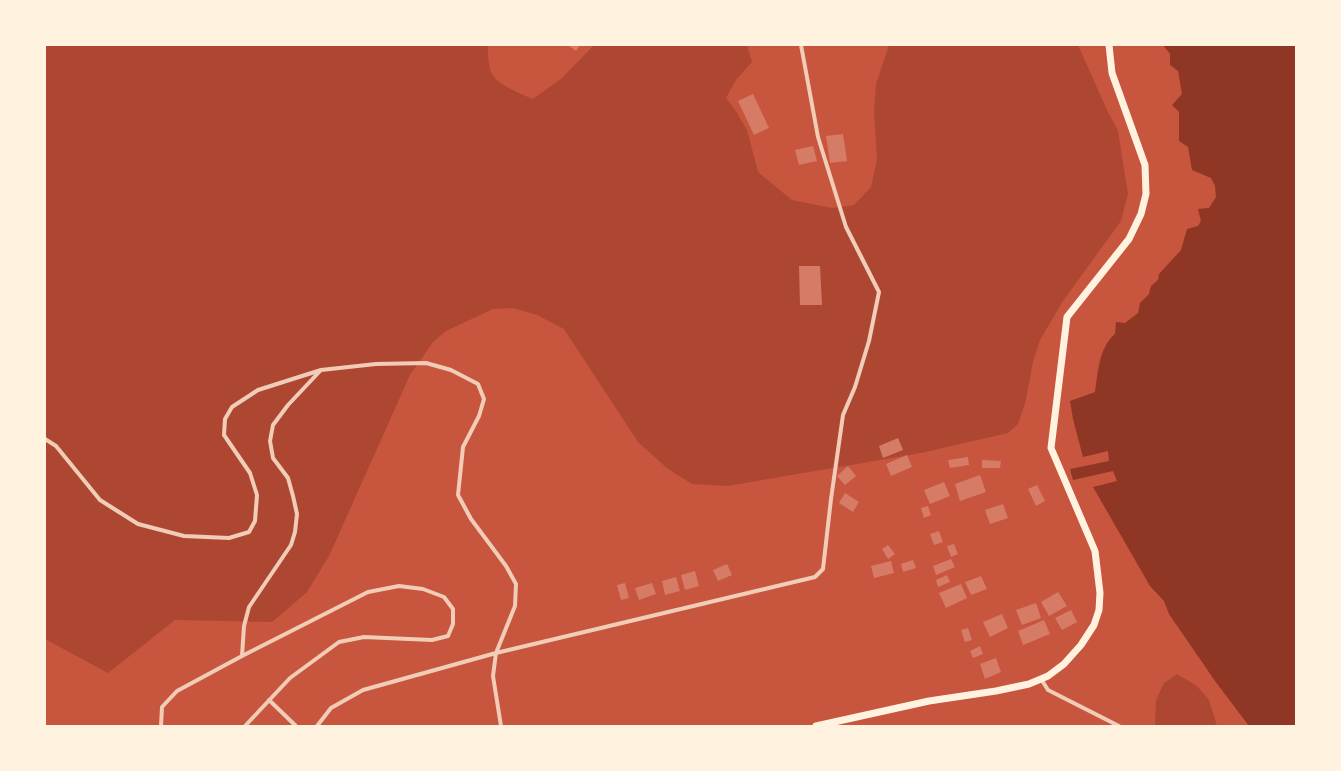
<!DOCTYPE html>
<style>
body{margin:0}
#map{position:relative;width:1341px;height:771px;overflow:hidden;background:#c8553d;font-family:"IBM Plex Sans",sans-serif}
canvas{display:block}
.frame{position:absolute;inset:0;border:46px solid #fff3e0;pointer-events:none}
</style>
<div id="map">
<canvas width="1341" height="771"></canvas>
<div class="frame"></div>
</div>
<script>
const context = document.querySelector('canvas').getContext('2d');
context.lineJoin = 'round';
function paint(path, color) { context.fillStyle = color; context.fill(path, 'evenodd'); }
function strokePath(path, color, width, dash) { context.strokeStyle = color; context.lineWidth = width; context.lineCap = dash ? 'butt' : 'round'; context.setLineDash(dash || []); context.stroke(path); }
paint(new Path2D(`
 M45,45H488C488,54 488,66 492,74C498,85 521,94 533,99L562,78L594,45H747L752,62L736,80L726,98L734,108L747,130L758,172L792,200L832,208L854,205L871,187L877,159L874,112L876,84L889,45H1078L1107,110L1118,131L1128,194L1121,221L1063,301L1040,340L1033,362L1025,404L1018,424L1008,433L921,453L727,486L692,484L668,469L638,442L564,329L537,315L513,308L493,309L446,331L433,342L410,375L329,556L307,592L272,622L175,620L108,673L45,639Z
 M1177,674L1197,686L1209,700L1217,726H1155L1156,700L1164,683Z`), '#ae4732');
paint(new Path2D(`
 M1163,45H1296V726H1249L1215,681L1169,614L1164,601L1150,586L1093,487L1117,481L1113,471L1073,480L1070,469L1109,461L1108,451L1083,457L1073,419L1070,401L1095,392C1098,373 1099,347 1115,334L1116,322L1125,323L1138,313L1140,303L1149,294L1151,286L1158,280L1159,274L1181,250L1187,229L1198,226L1201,221L1198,209L1209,208L1216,197L1215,186L1211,178L1192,170L1188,147L1179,141V112L1172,105L1182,94L1178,71L1170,65V54Z`), '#8f3625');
paint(new Path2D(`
 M568,45H580L576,51Z
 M753,94L769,128L754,135L738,101Z
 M843,134L847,161L830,163L826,136Z
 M813,146L817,161L799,165L795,150Z
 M799,266H820L822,305H800Z
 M898,438L903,450L883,458L879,446Z
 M907,455L912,467L891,476L886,464Z
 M968,457L969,465L950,468L948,460Z
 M982,460L1001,461L1000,468H982Z
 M848,466L856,476L845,485L837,476Z
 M980,475L986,492L960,501L955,484Z
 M944,482L950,496L930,504L924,490Z
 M1037,485L1045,501L1036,506L1028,489Z
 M845,493L859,502L853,512L839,503Z
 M1003,504L1008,518L990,524L985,510Z
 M928,506L931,515L924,518L921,508Z
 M939,531L943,542L934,545L930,534Z
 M954,544L958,554L951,557L947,546Z
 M888,545L895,554L888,559L882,549Z
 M951,559L955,567L936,575L933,566Z
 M913,560L916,568L903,572L901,564Z
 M891,561L894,573L874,578L871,566Z
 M727,564L732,575L718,581L713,570Z
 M695,571L699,586L685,590L681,575Z
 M947,575L950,582L938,587L936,580Z
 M981,576L987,589L971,595L965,582Z
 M676,577L680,591L665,595L662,581Z
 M625,583L629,598L621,600L617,585Z
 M652,583L656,594L639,600L635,588Z
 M961,584L967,598L946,608L939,593Z
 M1058,592L1067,606L1049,616L1041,602Z
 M1036,603L1041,618L1022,625L1016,610Z
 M1071,610L1077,622L1062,630L1055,618Z
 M1002,614L1008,628L990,637L983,622Z
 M1044,620L1050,634L1023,645L1018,631Z
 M968,628L972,640L965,642L961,630Z
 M980,646L983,654L973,658L970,651Z
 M996,658L1001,672L985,679L980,664Z`), '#d67c66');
strokePath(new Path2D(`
 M45,439L56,446L100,500L138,524L184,536L229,538L249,532L255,521L257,495L250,473L224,435L225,419L232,407L258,390L321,370L376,364L426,363L451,370L478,384L484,399L479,416L463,447L458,495L471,519L506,566L516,584L515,606L496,653L493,676L501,726
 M242,656L244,626L249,607L291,545L295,532L297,514L293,496L288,478L273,458L270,441L273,425L288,405L321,370
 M1041,679L1048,690L1119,726
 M269,700L296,726
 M161,726L162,707L177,691L242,656L368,592L399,586L423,589L444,597L453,609V624L448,636L432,640L364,637L339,642L290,678L245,726
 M317,726L331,708L363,690L496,653L815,577L823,569L831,499L843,415L855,387L869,341L879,292L846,227L818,137L801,45`), '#f1ccb7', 4);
strokePath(new Path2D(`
 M816,726L929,701L996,691L1029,684L1048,676L1064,664L1081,645L1094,625L1099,610L1100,593L1095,551L1051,448L1067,317L1129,239L1141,214L1146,194L1145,165L1112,73L1109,45`), '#fff3e0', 7);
</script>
